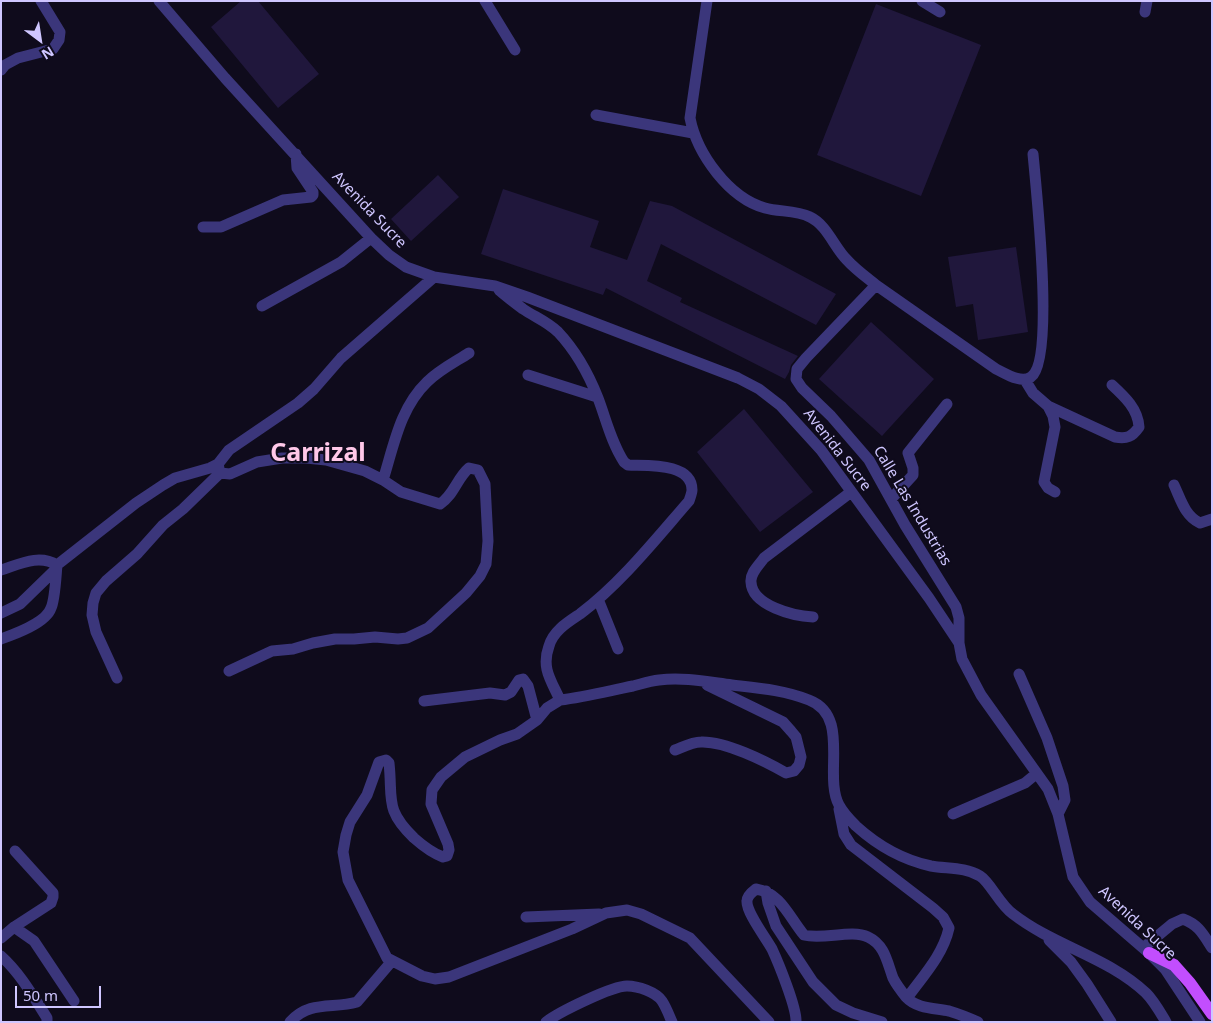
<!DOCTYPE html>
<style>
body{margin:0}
#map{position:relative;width:1213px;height:1023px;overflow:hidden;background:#0f0b1c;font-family:"Noto Sans",sans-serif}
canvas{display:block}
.frame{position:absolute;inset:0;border:2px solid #cfc6ff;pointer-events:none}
.north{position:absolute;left:15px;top:15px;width:50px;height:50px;-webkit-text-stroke:4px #0f0b1c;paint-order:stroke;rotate:149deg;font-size:14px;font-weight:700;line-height:20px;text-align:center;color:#cfc6ff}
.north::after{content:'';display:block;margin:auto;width:18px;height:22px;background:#cfc6ff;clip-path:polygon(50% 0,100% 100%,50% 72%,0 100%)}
.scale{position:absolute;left:15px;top:986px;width:86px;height:22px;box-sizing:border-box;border:2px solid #cfc6ff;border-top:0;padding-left:6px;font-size:15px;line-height:18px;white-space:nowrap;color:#cfc6ff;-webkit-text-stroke:4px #0f0b1c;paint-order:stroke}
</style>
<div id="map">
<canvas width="1213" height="1023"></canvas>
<div class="frame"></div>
<div class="north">N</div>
<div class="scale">50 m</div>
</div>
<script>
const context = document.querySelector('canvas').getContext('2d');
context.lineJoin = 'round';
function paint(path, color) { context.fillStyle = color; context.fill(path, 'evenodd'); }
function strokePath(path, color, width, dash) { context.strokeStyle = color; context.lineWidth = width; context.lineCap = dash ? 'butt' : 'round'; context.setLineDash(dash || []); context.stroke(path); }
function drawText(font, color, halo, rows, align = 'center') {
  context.font = font + ' "Noto Sans",sans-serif'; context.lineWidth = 4; context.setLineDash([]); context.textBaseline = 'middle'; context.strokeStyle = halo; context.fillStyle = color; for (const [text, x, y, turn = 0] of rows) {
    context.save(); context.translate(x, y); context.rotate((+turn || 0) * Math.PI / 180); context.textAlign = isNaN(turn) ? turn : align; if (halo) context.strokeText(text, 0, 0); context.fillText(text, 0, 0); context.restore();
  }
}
paint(new Path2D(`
 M241,1H258L319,74L278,108L211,27Z
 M876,4L981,45L921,196L817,155Z
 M438,175L459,197L411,241L391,219Z
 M503,189L599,221L590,247L627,260L650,201L672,206L836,294L816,325L661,244L647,281L682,298L680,302L798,356L791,365L789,372L785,379L606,288L603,295L481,254Z
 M1016,247L1028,332L978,340L973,304L956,307L948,257Z
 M871,322L934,379L882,436L819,379Z
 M744,409L813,492L760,532L697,452Z`), '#20173c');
strokePath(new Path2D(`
 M159,1L225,78L371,238L389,255L406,267L434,277L495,286L527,297L738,378L759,389L781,406L821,450L929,598L959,643L962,659L981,695L1048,789L1058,814L1073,877L1090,902L1149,953L1165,969L1200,1022
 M485,1L515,50
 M707,1L690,118C697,154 729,198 765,208C779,212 796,210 810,217C827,225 834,247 847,260C855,269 866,277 876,285L806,358L797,369L796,379L802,388L831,416L869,460L905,525L956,607L959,618V643
 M922,1L940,12
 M1145,12L1147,1
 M1,70L5,65L18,58L53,49L59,40L60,32L41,1
 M596,115L693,133
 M203,227H221L283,200L311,197L313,195V192L297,168L296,154
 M876,285L996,369C1005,373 1021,384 1031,377C1055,361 1036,187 1033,154
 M499,290C507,297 515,303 523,309C535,317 548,322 558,332C575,350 589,375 598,398C606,419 611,442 624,462L628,465C646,466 692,462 692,490C692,493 690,498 689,501C655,540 621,583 580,614C568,622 553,631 549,646C541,668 551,680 560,700C585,697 608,691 633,686C641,684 650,681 659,680C684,677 708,682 732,685C758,688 784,690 809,700C851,716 823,775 839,805C843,813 850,820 856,826C877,845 903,860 931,866C947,869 965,867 980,876C990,882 1000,905 1013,914C1054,946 1108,957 1146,993C1154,1001 1160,1012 1166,1022
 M262,306L341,262L371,238
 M528,375L597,397
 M1025,380L1033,393L1048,406L1115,437C1127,439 1132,437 1139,427C1138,409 1125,397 1112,385
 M1048,406L1053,416L1055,427L1044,482L1048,488L1055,492
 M383,480C394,445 400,408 427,382C439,370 455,362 469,353
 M1174,485C1181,500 1185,516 1200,523L1212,519
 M892,498L913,475V468L908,453L947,404
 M1,570C20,564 39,554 57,565
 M598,599L618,649
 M1,613L20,604L56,569
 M813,617C794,616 752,606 751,582C750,573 759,565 764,558L851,492
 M1,639C15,634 46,623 51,608C55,600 56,575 57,565L136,503L163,485L175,478L210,468L218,464
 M229,671L272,651L293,649L313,643L335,639H354L375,637L398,639L407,638L428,628L466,593L480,576L486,564L488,541L485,484L478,470L469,468C457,478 454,495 440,504L401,492L383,480L365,471L326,460L306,458H282L257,462L230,474L220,473L218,464L229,450L298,403L314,389L341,358L434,277
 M1019,674L1047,738L1063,786L1065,800L1058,814
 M117,678L96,632L92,615L93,603L96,593L106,581L137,554L163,525L183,509L220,473
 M560,700L547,708L537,720L517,734L500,740L465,757L441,777L432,790L431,804L448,844L449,850L447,856L443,857C432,853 423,846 414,838C384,809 393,799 389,763L386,760L379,762L367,795L350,822L346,835L343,852L348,880L387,958L422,976L435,979L449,977L572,929L606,913L627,910L641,914L690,938L769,1022
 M424,701L490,693L505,695L511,692L519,680L523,679L528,686L537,720
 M675,750C683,747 692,742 701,742C725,741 765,761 786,773L794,771L799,765L801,757L796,737L791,731L783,722L707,685
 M839,809L844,834L851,845L933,908L943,917L949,928C943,955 923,976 907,998
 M953,814L1025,783L1036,774
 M766,891L768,903L776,926L813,982L836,1005L853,1013L882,1022
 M526,917L599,914
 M14,927L34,941L74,1001
 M1,938L14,927L51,903L53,897V893L15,851
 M1049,940L1071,962L1087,984L1111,1022
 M1143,948L1172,924L1183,919C1199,925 1203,934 1212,948
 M1,956C20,973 33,996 47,1018V1022
 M290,1022C310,1000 332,1009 357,1002L392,961
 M546,1022C559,1012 612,986 627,986C638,986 656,992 662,1001C666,1007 669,1015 672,1022
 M796,1022C797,1008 778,962 772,949C766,938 746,912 747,901C747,896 752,892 756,889C781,893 789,917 804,935C823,940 852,929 868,937C885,945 887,962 893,978C896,984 902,992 906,997C917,1009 935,1008 949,1011C959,1014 969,1018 978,1022`), '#3b367b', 11);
strokePath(new Path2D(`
 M1149,953L1174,965L1190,983L1212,1014`), '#c24efe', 12);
drawText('15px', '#cfc6ff', '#0f0b1c', [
 ["Avenida Sucre",369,210,46],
 ["Avenida Sucre",837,450,52],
 ["Calle Las Industrias",912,506,59],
 ["Avenida Sucre",1137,923,43]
]);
drawText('bold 25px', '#ffc8e9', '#0f0b1c', [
 ["Carrizal",318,454]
]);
</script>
